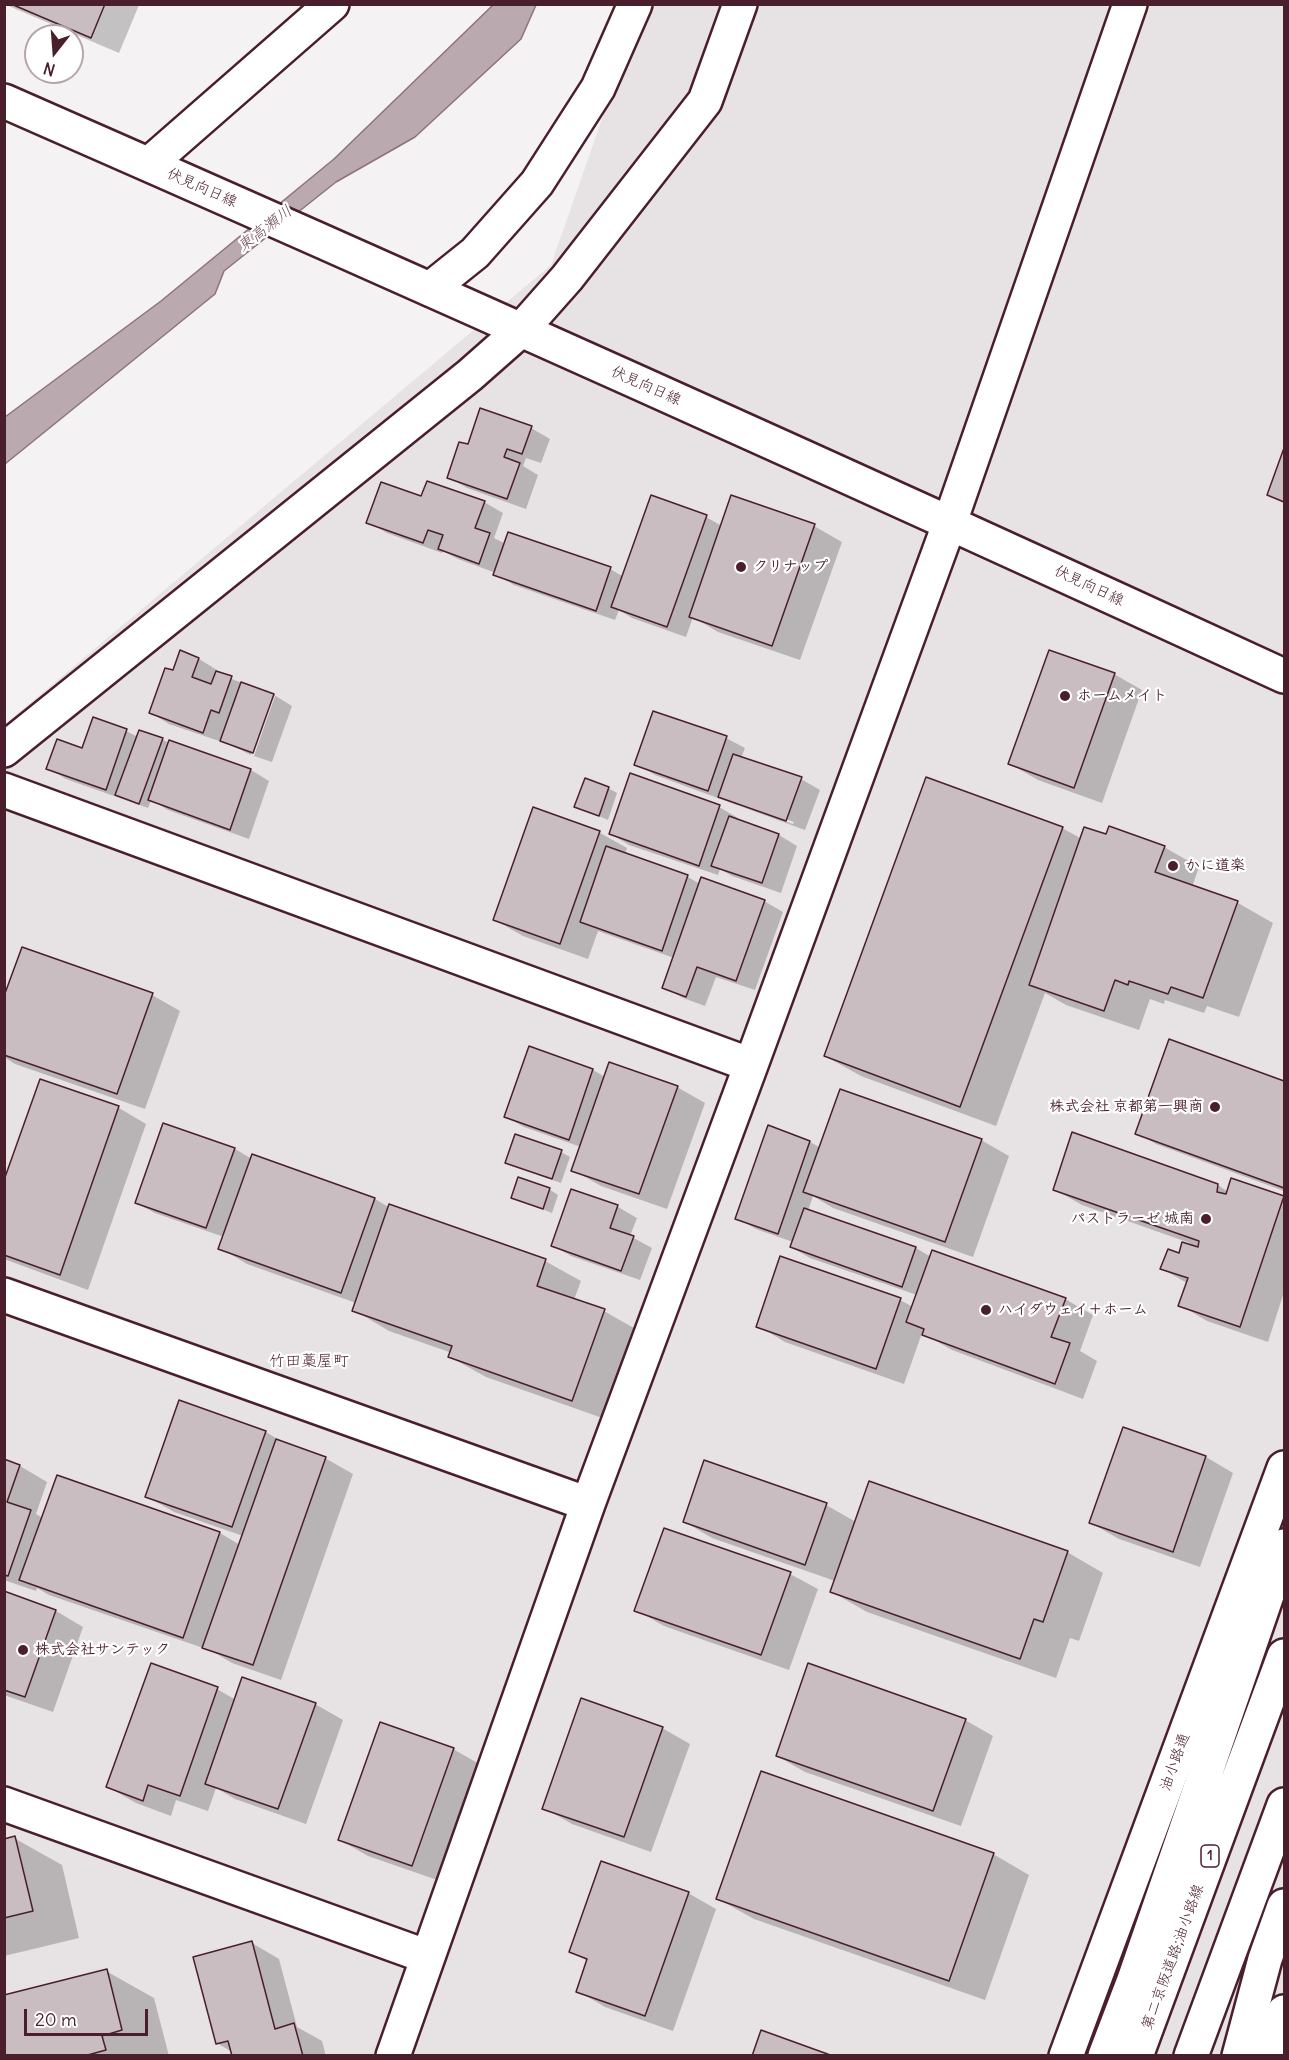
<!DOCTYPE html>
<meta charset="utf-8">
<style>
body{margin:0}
#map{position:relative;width:1289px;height:2060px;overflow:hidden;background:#f4f2f2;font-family:Delius,sans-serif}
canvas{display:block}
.frame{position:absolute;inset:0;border:6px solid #4a1f2b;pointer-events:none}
.north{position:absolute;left:24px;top:24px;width:60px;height:60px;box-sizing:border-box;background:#fff;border:2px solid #b7a5aa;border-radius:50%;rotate:197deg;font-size:16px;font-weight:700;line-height:24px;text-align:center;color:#4a1f2b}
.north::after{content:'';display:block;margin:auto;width:21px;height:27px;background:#4a1f2b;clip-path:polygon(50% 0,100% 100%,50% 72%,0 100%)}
.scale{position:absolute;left:24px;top:2009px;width:124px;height:27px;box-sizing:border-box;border:3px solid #4a1f2b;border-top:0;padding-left:8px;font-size:18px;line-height:21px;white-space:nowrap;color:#4a1f2b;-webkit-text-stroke:4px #fff;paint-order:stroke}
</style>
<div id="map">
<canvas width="1289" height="2060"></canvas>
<div class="frame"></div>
<div class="north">N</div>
<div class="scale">20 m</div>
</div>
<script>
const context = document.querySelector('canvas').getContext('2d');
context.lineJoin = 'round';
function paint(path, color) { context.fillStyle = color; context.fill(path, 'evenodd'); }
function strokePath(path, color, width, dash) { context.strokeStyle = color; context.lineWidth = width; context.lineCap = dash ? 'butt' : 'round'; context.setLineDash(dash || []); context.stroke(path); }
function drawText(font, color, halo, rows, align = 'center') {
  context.font = font + ' Delius,"Klee One",sans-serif'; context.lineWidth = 4.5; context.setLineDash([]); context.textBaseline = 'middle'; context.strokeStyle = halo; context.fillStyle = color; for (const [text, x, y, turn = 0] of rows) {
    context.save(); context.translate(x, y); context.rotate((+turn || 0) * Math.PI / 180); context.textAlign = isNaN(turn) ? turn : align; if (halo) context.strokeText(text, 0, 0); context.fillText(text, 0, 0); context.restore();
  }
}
paint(new Path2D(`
 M642,5H1284V2055H5L4,725L551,265Z`), '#e7e2e3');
const water = new Path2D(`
 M493,5H536L521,39L415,137L336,182L224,271L215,294L5,464V417L161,301L334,159Z`);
paint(water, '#baa9ae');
strokePath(water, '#8d727a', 1.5);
paint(new Path2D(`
 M4,4H139V5L119,53Z
 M531,428L550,439L541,463L526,458L523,466L538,475L526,509L467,488L448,477L468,446Z
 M1284,453V503L1269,495Z
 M422,498L484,502L503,513L494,538L506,544L610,569L624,577L706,517L722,526H814L842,542L800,660L718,632L693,617L686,637L632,618L619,610L615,620L514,585L495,574L496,573L458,559L443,551L442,553L387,533L368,522Z
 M199,659L217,670L216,673L274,695L292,706L272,762L254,756L275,696H272L251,755L222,741V742L169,724L151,713L174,672Z
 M1114,674L1142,690L1102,803L1038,780L1010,764Z
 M93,719L126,731L138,737L162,739L170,744V742L251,770L269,781L249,839L168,810L151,800L148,808L66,779L48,768L83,750Z
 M726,738L745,748L741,758L801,779L820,790L805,830L655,775L636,764ZM738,802L794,822L793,824L738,805Z
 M608,788L617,793L608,820L576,806Z
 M719,807L738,818L737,820L779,835L797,846L781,893L732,876L720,869L718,875L629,845L611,834Z
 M534,809L600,833L627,848L625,854L688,877L700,884L764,901L783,912L755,990L716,977L705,1006L683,998L664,987L674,958L598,931L588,959L523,936L495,920Z
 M1062,828L1082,839L1107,836L1164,847L1199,867L1192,887L1238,903L1273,923L1239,1017L1207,1006L1204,1013L1165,1000L1164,1004L1150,999L1139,1030L1066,1005L1045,993L996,1126L861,1076L825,1056Z
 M152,995L180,1011L145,1109L15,1064L4,1057V1000Z
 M1170,1041L1284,1082V1191L1156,1144L1137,1133Z
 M530,1048L593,1070L605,1077L677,1087L705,1103L667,1209L601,1186L573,1170L581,1147L524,1127L506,1117Z
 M41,1080L119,1108L146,1124L88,1290L4,1259V1184Z
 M769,1127L810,1142L821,1148L981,1140L1009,1156L973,1257L833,1208L813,1196L808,1211L916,1248L931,1257L1065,1299L1093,1315L1080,1351L1097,1361L1083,1399L952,1350L922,1333L904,1384L785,1342L758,1326L900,1300L913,1307L917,1295L810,1258L791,1247L793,1242L756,1229L737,1218Z
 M235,1149L252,1159L375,1199L390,1208L545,1261L581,1281L574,1300L604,1311L639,1331L608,1420L486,1377L450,1357L452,1353L389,1331L354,1310L356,1303L247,1264L220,1248L224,1237L155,1213L136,1203Z
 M561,1152L570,1157L561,1183L516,1167L507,1162Z
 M1232,1180L1284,1198V1292L1268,1342L1207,1321L1180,1305L1187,1283L1162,1269L1180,1255L1190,1243L1082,1205L1054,1189L1218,1185L1228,1192Z
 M549,1189L558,1195L552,1213L513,1197Z
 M572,1191L618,1207L637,1218L630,1236L652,1248L640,1280L571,1256L552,1245Z
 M180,1402L266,1432L289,1446L325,1458L353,1474L281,1680L232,1663L212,1651L49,1595L37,1588L36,1591L4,1580V1461L20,1466L47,1482L36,1514L43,1518L58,1477L220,1533L240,1545L243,1536L174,1512L146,1496Z
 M1124,1429L1206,1457L1233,1473L1200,1567L1119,1539L1091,1523Z
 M826,1505L856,1522L1067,1552L1103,1573L1079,1641L1070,1638L1056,1678L867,1612L832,1592L835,1581L712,1538L685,1522Z
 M790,1574L818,1589L789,1670L664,1626L636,1610Z
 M4,1593L56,1611L83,1627L53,1712L4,1695Z
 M217,1689L236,1700L315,1704L343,1720L306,1824L235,1799L216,1788L208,1811L176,1800L171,1816L136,1803L108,1787Z
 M965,1720L993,1736L961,1826L805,1772L777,1756Z
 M662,1728L690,1744L651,1852L572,1824L544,1808Z
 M453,1749L481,1765L440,1881L368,1856L340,1840Z
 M14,1838L62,1865L79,1938L4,1956V1840Z
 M993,1854L1029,1875L985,2000L754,1919L718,1899Z
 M688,1893L716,1909L673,2031L605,2007L578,1991L588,1961L571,1952Z
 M252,1943L279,1959L297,2027L322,2041L326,2056H233L232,2052L217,2043Z
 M106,1971L154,1998L169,2056H4Z`), '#0003');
const building = new Path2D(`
 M11,4H105L91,38Z
 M480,408L532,426L522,454L507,449L504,457L520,463L507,499L447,478L459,442L468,444Z
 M1284,448V502L1267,495Z
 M427,481L485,501L475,528L490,533L479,564L438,549L443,535L428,530L423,543L366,523L381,482L421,496Z
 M651,495L707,515L667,627L611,607Z
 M731,495L815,524L772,646L689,617Z
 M508,532L611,567L596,611L493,575Z
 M180,650L199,658L192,677L211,684L216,671L232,676L219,713L211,710L203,733L149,713L165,668L173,670Z
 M1049,650L1115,673L1074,788L1008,764Z
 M241,682L274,694L253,753L220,741Z
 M653,711L727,736L708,791L634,765Z
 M93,717L127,729L106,790L46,769L57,739L82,748Z
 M139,730L163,738L139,804L115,795Z
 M169,740L251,769L230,830L148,800Z
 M733,754L802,777L786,821L718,797Z
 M630,773L720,805L699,866L609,834Z
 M926,777L1063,827L960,1107L824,1056Z
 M585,778L609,787L599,816L574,807Z
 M533,807L600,831L560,944L493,920Z
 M729,816L779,834L762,883L711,866Z
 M1109,826L1165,846L1155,872L1238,901L1203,998L1171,987L1168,994L1129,981L1128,985L1115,980L1104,1011L1029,985L1084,827L1106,834Z
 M606,846L688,875L662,951L580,922Z
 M701,877L765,900L736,981L697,967L686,997L662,988Z
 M22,947L153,993L117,1094L4,1055V996Z
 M1169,1039L1284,1081V1188L1135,1134Z
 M529,1046L593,1069L569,1140L504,1117Z
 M609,1062L678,1086L639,1194L571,1171Z
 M40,1079L119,1106L60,1275L4,1255V1180Z
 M840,1089L982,1139L945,1242L803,1192Z
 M163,1123L235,1148L206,1228L135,1203Z
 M768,1125L810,1141L778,1234L735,1219Z
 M1072,1132L1218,1184L1217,1192L1226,1194L1231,1178L1284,1196L1240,1327L1178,1306L1188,1278L1160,1269L1168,1249L1179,1253L1182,1242L1198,1247L1199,1241L1053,1190Z
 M515,1134L562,1150L552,1179L505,1163Z
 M252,1154L375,1198L341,1293L218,1249Z
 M518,1177L550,1188L543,1209L511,1198Z
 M571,1189L618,1205L610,1228L634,1236L621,1271L551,1246Z
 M389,1204L546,1259L537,1286L605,1309L572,1401L448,1357L452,1346L352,1311Z
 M804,1208L916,1247L902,1287L790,1247Z
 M932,1250L1066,1298L1051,1337L1070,1343L1055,1384L922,1335L924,1329L906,1322Z
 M780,1256L901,1298L876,1369L756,1327Z
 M179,1400L266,1431L232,1527L145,1497Z
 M1123,1427L1206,1456L1173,1552L1089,1523Z
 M276,1439L326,1457L253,1665L202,1648Z
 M4,1459L20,1465L7,1502L31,1510L8,1576L4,1575Z
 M704,1460L827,1503L805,1565L683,1522Z
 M57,1475L220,1532L183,1638L19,1580Z
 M869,1481L1068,1551L1043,1622L1034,1619L1020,1659L830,1592Z
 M664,1528L791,1572L761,1655L634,1611Z
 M4,1591L56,1610L25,1697L4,1690Z
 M151,1663L218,1687L180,1796L148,1785L143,1801L106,1787Z
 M808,1663L966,1719L933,1811L776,1756Z
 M242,1677L316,1703L278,1809L205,1784Z
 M581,1698L663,1727L624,1837L542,1809Z
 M380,1722L454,1748L412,1866L338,1840Z
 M761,1771L994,1853L949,1981L716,1899Z
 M15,1836L33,1911L4,1918V1839Z
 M601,1861L689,1892L645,2016L576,1992L587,1959L569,1952Z
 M252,1941L275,2029L294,2023L303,2056H232L228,2041L216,2044L193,1957Z
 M107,1969L122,2030L102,2036L106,2050L84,2056H4V1995Z
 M761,2030L833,2056H752Z`);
paint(building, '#cabdc1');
strokePath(building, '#4a1f2b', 1.5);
const minor = new Path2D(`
 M149,164L332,4
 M430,289L475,253L537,183L598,88L635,4
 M4,750L470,375L521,330L567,278L705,101L740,4
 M4,790L751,1065
 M4,1295L588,1504
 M4,1804L428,1957
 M393,2056L588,1504L751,1065L950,522L1130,4
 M1066,2056L1284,1468
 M1269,2056L1284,2012`);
const major = new Path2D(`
 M4,101C433,289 860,481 1284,676`);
const highway = new Path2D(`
 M1105,2056L1134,1980L1284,1546
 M1136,2056L1284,1656
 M1191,2056L1284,1805
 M1239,2056L1265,1959L1284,1906`);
strokePath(minor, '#4a1f2b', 38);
strokePath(major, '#4a1f2b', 38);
strokePath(highway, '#4a1f2b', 38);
strokePath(minor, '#fff', 33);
strokePath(major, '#fff', 33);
strokePath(highway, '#fff', 33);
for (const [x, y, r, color] of [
 [741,567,6,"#4a1f2b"],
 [1065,696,6,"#4a1f2b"],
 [1173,866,6,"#4a1f2b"],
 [1215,1107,6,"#4a1f2b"],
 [1206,1219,6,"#4a1f2b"],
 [986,1310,6,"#4a1f2b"],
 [23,1650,6,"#4a1f2b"]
]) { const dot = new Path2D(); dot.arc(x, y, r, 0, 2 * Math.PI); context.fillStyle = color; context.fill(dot); strokePath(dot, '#fff', 2); }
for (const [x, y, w] of [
 [1210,1856,18]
]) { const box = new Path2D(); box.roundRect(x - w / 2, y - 11, w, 22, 4.5); context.fillStyle = '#fff'; context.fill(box); strokePath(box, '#4a1f2b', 1.5); }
drawText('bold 14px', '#4a1f2b', null, [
 ["1",1210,1856]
]);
drawText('15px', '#4a1f2b', '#fff', [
 ["伏見向日線",202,188,24],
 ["伏見向日線",646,386,24],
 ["伏見向日線",1089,586,25],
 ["油小路通",1175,1762,-70],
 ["第二京阪道路;油小路線",1173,1957,-70]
]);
drawText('bold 15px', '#4a1f2b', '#fff', [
 ["クリナップ",753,567],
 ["ホームメイト",1077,696],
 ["かに道楽",1185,866],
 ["株式会社 京都第一興商",1203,1107,"right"],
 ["パストラーゼ 城南",1194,1219,"right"],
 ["ハイダウェイ＋ホーム",998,1310],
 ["株式会社サンテック",35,1650]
], 'left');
drawText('italic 16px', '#714f59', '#fff', [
 ["東高瀬川",265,229,-38]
]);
drawText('16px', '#4a1f2b', '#fff', [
 ["竹田藁屋町",309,1361]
]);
</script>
